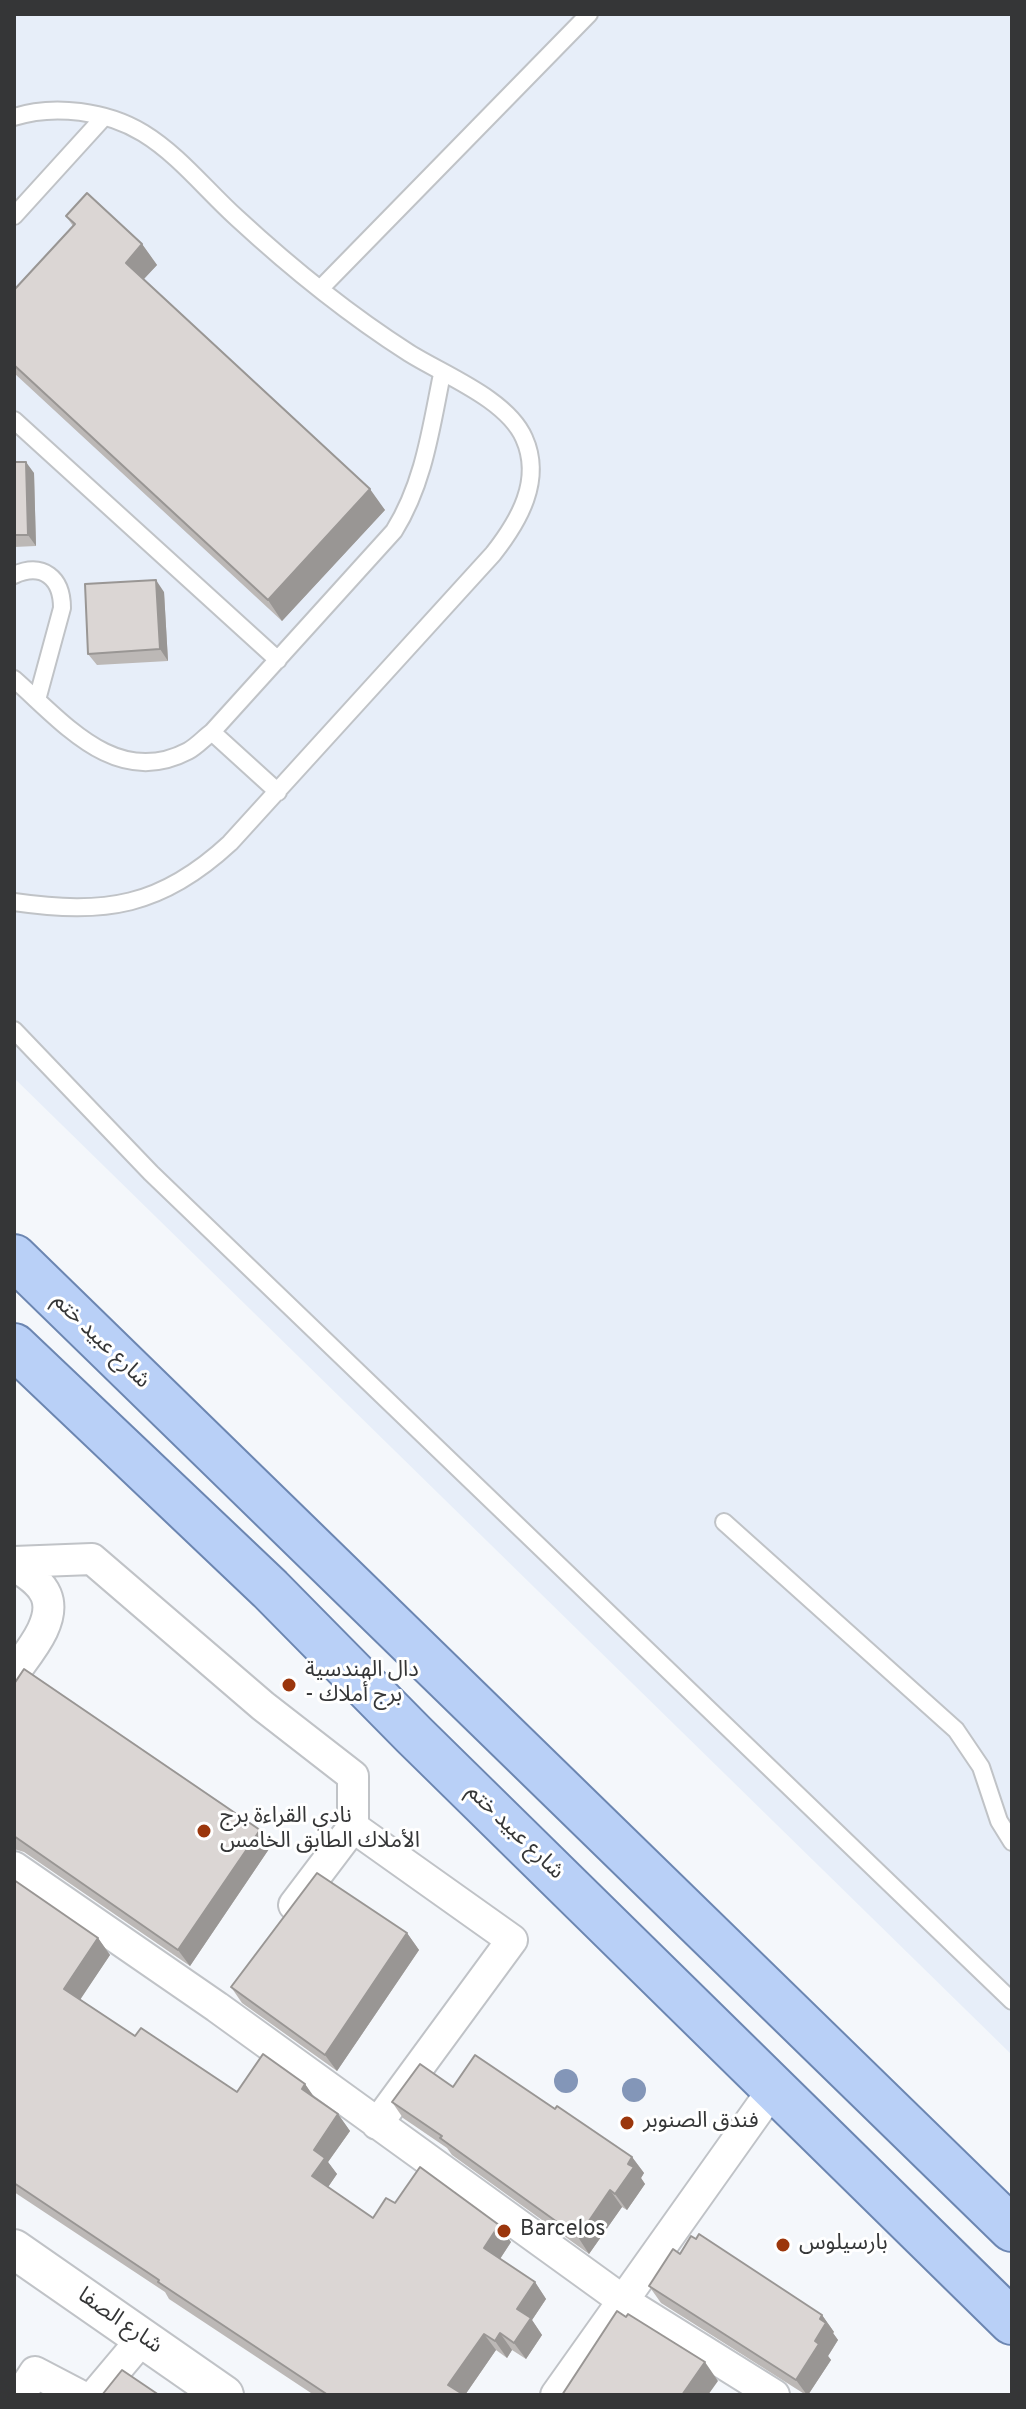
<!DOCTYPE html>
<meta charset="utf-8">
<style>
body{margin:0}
#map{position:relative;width:1026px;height:2409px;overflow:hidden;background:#f4f7fb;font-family:Overpass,sans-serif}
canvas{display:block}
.frame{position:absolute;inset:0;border:16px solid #353637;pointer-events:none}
</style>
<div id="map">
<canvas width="1026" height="2409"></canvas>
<div class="frame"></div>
</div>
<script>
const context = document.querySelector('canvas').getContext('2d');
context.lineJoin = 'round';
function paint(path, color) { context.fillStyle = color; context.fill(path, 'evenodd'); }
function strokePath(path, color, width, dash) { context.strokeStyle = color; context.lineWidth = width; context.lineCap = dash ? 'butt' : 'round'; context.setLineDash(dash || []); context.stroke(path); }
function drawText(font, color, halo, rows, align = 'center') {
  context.font = font + ' Overpass,"Noto Sans Arabic",sans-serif'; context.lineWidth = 6; context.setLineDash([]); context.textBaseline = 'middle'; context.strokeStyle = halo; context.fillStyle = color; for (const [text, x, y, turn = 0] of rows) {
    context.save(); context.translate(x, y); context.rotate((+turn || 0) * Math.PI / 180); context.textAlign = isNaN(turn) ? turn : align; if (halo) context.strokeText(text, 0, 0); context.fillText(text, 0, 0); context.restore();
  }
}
paint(new Path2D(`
 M14,14H1012V2055L14,1078Z`), '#e7eef9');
const service = new Path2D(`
 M14,117C54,104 107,111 143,133C179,155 206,190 237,218C290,267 348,314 409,353C444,375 507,399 524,438C543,480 519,521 493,554L230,843C161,907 105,915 14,902
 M14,216L104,117
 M320,289L589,14
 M14,420L278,660
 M14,575C43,562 62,578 62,608L37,700
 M14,679C63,722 116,789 188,751C196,747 204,738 212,732L394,531C424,483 431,428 442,374
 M212,732L278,792
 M14,1030L151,1173L1012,2001
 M724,1522L956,1730L981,1767L999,1821L1012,1842`);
const minor = new Path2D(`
 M14,1562L92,1559L263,1706L353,1776V1827L512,1940L377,2124
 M14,1565C25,1573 40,1581 46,1595C57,1621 28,1653 14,1673
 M14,1867L217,2007L625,2302L774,2395
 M294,1905L353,1827
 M20,2395L35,2372L79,2395
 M95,2395L143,2338
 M556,2395L774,2088`);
const tertiary = new Path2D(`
 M14,2249L224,2395`);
const primary = new Path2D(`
 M14,1257L1012,2229
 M14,1346L270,1589L414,1735L1012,2322`);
strokePath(service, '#c0c3c7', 20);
strokePath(minor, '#c0c3c7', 34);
strokePath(tertiary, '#c0c3c7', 42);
strokePath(primary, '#6c86b1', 48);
strokePath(service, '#fff', 16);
strokePath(minor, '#fff', 30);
strokePath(tertiary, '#fff', 38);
strokePath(primary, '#b9d0f7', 44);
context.fillStyle = '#8396b8';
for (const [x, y] of [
 [566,2081],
 [634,2090]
]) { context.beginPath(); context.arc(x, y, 12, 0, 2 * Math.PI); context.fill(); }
paint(new Path2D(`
 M66,216L142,244L157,265L144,279L385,510L282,621L14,373V290L73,226Z
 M14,462L34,473L36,546L14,547Z
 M164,592L168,661L97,665L88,654Z
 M14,1684L260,1830L271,1846L190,1966L24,1852L14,1849Z
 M14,1880L98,1938L110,1955L80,1999L135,2036L237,2092L305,2084L314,2098L338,2114L350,2131L328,2162L337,2174L328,2187L373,2218L395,2203L511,2242L500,2259L535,2282L546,2299L532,2320L542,2335L526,2359L512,2350L507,2358L496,2350L465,2395H314L169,2299L165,2292L14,2192Z
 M407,1933L419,1950L337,2071L242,2003L231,1987Z
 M453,2087L555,2109L632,2157L644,2173L641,2178L645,2184L627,2210L622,2207L589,2254L452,2155L447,2148L403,2118L392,2102Z
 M680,2254L822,2315L834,2332L833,2333L838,2340L828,2356L831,2360L808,2395H806L661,2303L649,2286Z`), '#bcb8b6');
paint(new Path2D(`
 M142,244L157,265L140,283L126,263Z
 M26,462L34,473L36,546L28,535Z
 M370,489L385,510L282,621L268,600Z
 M156,580L164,592L168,661L160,649Z
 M260,1830L271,1846L190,1966L178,1950Z
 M407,1933L419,1950L337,2071L325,2055Z
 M98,1938L110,1955L76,2006L64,1989Z
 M305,2084L317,2101L302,2089Z
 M338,2114L350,2131L328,2162L337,2174L324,2193L312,2176L314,2150Z
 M632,2157L644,2173L641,2178L645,2184L627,2210L615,2194Z
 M610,2190L622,2207L589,2254L578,2237Z
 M499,2225L511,2242L496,2265L484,2248Z
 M535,2282L546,2299L532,2320L542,2335L526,2359L514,2343L517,2309Z
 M822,2315L834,2332L833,2333L838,2340L828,2356L831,2360L808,2395H807L796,2380L815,2341L820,2319Z
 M500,2333L512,2350L507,2358L495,2341Z
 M484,2334L496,2350L465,2395H456L448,2385Z
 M705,2362L718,2381L708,2395H682Z`), '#999694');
const building = new Path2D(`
 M87,193L142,244L126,263L370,489L268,600L14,365V290L75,224L66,216Z
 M14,462H26L28,535H14Z
 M156,580L160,649L88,654L85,584Z
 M24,1669L260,1830L178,1950L14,1836V1684Z
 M317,1873L407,1933L325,2055L231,1987Z
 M14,1880L98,1938L64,1989L135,2036L141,2028L237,2092L263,2054L305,2084L302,2089L338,2114L314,2150L325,2158L312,2176L373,2218L386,2198L395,2203L420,2167L499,2225L484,2248L535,2282L517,2309L531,2318L514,2343L500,2333L495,2341L484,2334L448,2385L464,2395H328L158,2282L159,2280L14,2183Z
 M475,2055L555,2109L557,2106L632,2157L628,2164L634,2167L615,2194L610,2190L578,2237L440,2138L442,2136L392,2102L420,2064L453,2087Z
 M699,2234L822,2315L820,2319L826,2323L815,2341L819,2344L796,2380L649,2286L673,2249L680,2254L691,2236L696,2239Z
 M617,2311L626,2317L628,2314L705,2362L682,2395H562Z
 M122,2370L159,2395H102Z`);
paint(building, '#dbd6d4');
strokePath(building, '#999694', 2);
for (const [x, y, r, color] of [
 [289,1685,8,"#9b360c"],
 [204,1831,8,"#9b360c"],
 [627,2123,8,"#9b360c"],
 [504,2231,8,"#9b360c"],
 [783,2245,8,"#9b360c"]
]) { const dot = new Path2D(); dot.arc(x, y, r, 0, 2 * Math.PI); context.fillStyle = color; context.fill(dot); strokePath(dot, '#fff', 3); }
drawText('22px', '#353637', '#fff', [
 ["شارع عبيد ختم",100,1342,44],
 ["شارع عبيد ختم",514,1833,44],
 ["شارع الصفا",119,2322,35]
]);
drawText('22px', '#353637', '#fff', [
 ["دال الهندسية",305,1672],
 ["- برج أملاك",305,1697],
 ["نادي القراءة برج",220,1818],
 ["الأملاك الطابق الخامس",220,1843],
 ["فندق الصنوبر",643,2123],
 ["Barcelos",520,2231],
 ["بارسيلوس",799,2245]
], 'left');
</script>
